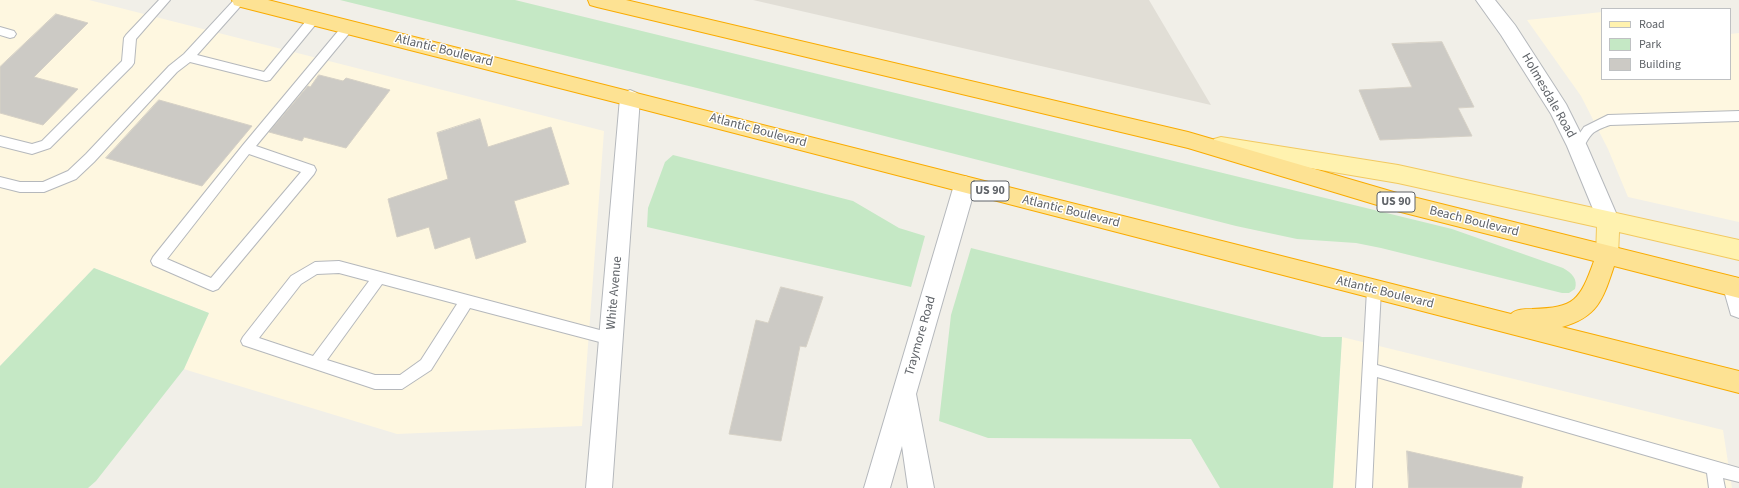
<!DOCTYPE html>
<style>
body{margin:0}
#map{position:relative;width:1739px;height:488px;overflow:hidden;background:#f1efe8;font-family:"Source Sans 3",sans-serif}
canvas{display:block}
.legend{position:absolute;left:1601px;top:8px;width:130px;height:72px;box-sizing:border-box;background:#fff;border:1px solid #bfc1c3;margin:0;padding:5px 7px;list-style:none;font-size:12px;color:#5f6368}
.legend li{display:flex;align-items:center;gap:8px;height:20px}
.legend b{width:20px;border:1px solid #bfc1c3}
</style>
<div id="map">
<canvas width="1739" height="488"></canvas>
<ul class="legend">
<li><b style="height:5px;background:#fff2af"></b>Road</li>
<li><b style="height:11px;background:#c5e8c5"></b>Park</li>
<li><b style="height:11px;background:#cccac5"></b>Building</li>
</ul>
</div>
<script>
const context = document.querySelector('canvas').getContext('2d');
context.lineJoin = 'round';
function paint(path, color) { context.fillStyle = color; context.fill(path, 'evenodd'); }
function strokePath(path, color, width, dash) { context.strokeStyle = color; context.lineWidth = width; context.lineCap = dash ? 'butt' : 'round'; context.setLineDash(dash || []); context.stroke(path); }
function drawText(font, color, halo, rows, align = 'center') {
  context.font = font + ' "Source Sans 3",sans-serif'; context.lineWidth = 3; context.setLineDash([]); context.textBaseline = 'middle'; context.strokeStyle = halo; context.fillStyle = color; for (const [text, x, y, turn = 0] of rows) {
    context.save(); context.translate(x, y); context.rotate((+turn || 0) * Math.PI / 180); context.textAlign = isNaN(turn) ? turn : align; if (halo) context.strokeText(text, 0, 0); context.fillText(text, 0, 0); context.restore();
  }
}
paint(new Path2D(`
 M0,0H89L604,131L582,426L397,434L190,371L184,369L209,313L94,268L0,366Z
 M1602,12V79H1730V34L1739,33V222L1628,197L1608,149L1581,96L1527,20Z
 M1342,337L1723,430L1732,488H1333Z`), '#fef7e0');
paint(new Path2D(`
 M753,0H1149L1211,105Z`), '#e1ded6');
paint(new Path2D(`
 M340,0H515L1452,229L1563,268C1572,273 1578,279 1575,289L1569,293H1562L1381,248L1356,243L1297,239L1236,226L701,89Z
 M673,155L853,201L899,228L925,236L911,287L647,227L648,208L665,162Z
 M971,248L1322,337H1342L1333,488H1220L1191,439L988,438L939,421L951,315Z
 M94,268L209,313L184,369L96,481L88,488H0V366Z`), '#c5e8c5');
const building = new Path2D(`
 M56,14L88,23L34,77L78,89L43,125L0,113V67Z
 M1442,42L1474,107L1458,108L1472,136L1380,140L1359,90L1412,87L1392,44Z
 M319,75L343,81L346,78L390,90L346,148L304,137L302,141L269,132L308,86L310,87Z
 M159,100L252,126L202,186L106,158Z
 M480,119L488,147L551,127L569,184L514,201L526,242L476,259L470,237L435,249L429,227L397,237L388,199L448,179L437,133Z
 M781,287L823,297L806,347L800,346L781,441L729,434L756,320L768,323Z
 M1407,451L1523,477L1521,488H1409Z`);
paint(building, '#cccac5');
strokePath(building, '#d6d1c6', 1);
const lane = new Path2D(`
 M159,0H170L136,39L134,63L132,66L50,148L32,154L0,146V136L32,144L42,141L122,61L124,38L126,35Z
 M234,0H246L197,55L264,72L310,16H318L320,19L270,80L266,81L190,62L177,72L94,162L76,179L44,192H20L0,187V177L20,182H43L68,171L86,154L169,66L184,54Z
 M348,23L352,24L354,27L352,30L256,146L314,166L316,170L314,174L218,289L213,291L208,289L153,265L151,261L153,257L243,145L344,24ZM249,154L301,172L211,278L167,259Z
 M0,27L14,31L16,34L14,37L10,38L0,35Z
 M1739,111V121L1610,125C1604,127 1596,130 1592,134C1585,141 1584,153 1573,149L1571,146L1584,127L1608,115Z
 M339,261L611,333L616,335L618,339L616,343L611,345L470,308L431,370L402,389H375L243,345L241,341L243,337L291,276L315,262ZM339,273L369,281L313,356L259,338L301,284L317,274ZM382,284L457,304L421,360L400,375H375L327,360Z
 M1374,284L1379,286L1381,290L1377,365L1739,468V482L1723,478L1725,488H1709L1707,473L1377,377L1372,488H1356L1367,290L1369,286Z`);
const street = new Path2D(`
 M1476,0H1495L1515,25L1566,104L1587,146L1619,220L1616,226L1608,229L1600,226L1567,146L1551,114L1501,35Z
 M630,90L637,93L640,98L612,488H586L620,98L623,93Z
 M965,176L972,179L976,185L916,394L934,488H908L902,446L890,488H864L954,185L958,179Z
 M1734,277L1739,279V318L1731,315L1723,287L1726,280Z`);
const primary = new Path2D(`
 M1221,137L1398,165L1739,240V260L1619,232L1618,256L1615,263L1607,266L1599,263L1596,256L1597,227L1398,183L1221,153L1214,151L1211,145L1214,139Z`);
const highway = new Path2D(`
 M232,0H268L1511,314C1516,309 1524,309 1532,309C1575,308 1580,300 1594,261L1397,211L1188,148L597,7L590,5L588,0H626L1188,132L1397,193L1739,278V298L1614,266C1603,299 1598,317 1562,327L1739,371V393L630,106L241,7L234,5Z`);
strokePath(lane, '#b5b8bc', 2);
strokePath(street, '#b5b8bc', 2);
strokePath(primary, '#f2c960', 2);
strokePath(highway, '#f9ab00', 2);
paint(lane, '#fff');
paint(street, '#fff');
paint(primary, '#fff2af');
paint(highway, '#fde293');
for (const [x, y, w] of [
 [990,191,38],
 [1396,202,38]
]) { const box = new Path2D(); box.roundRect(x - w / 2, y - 10, w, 20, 3); context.fillStyle = '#fff'; context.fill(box); strokePath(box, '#5f6368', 1); }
drawText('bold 12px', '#5f6368', null, [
 ["US 90",990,191],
 ["US 90",1396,202]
]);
drawText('13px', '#5f6368', '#fff', [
 ["Atlantic Boulevard",444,51,14],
 ["Holmesdale Road",1548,96,60],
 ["Atlantic Boulevard",758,131,15],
 ["Atlantic Boulevard",1071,212,14],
 ["Beach Boulevard",1474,222,14],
 ["White Avenue",615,293,-85],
 ["Atlantic Boulevard",1385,293,14],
 ["Traymore Road",921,336,-74]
]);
</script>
